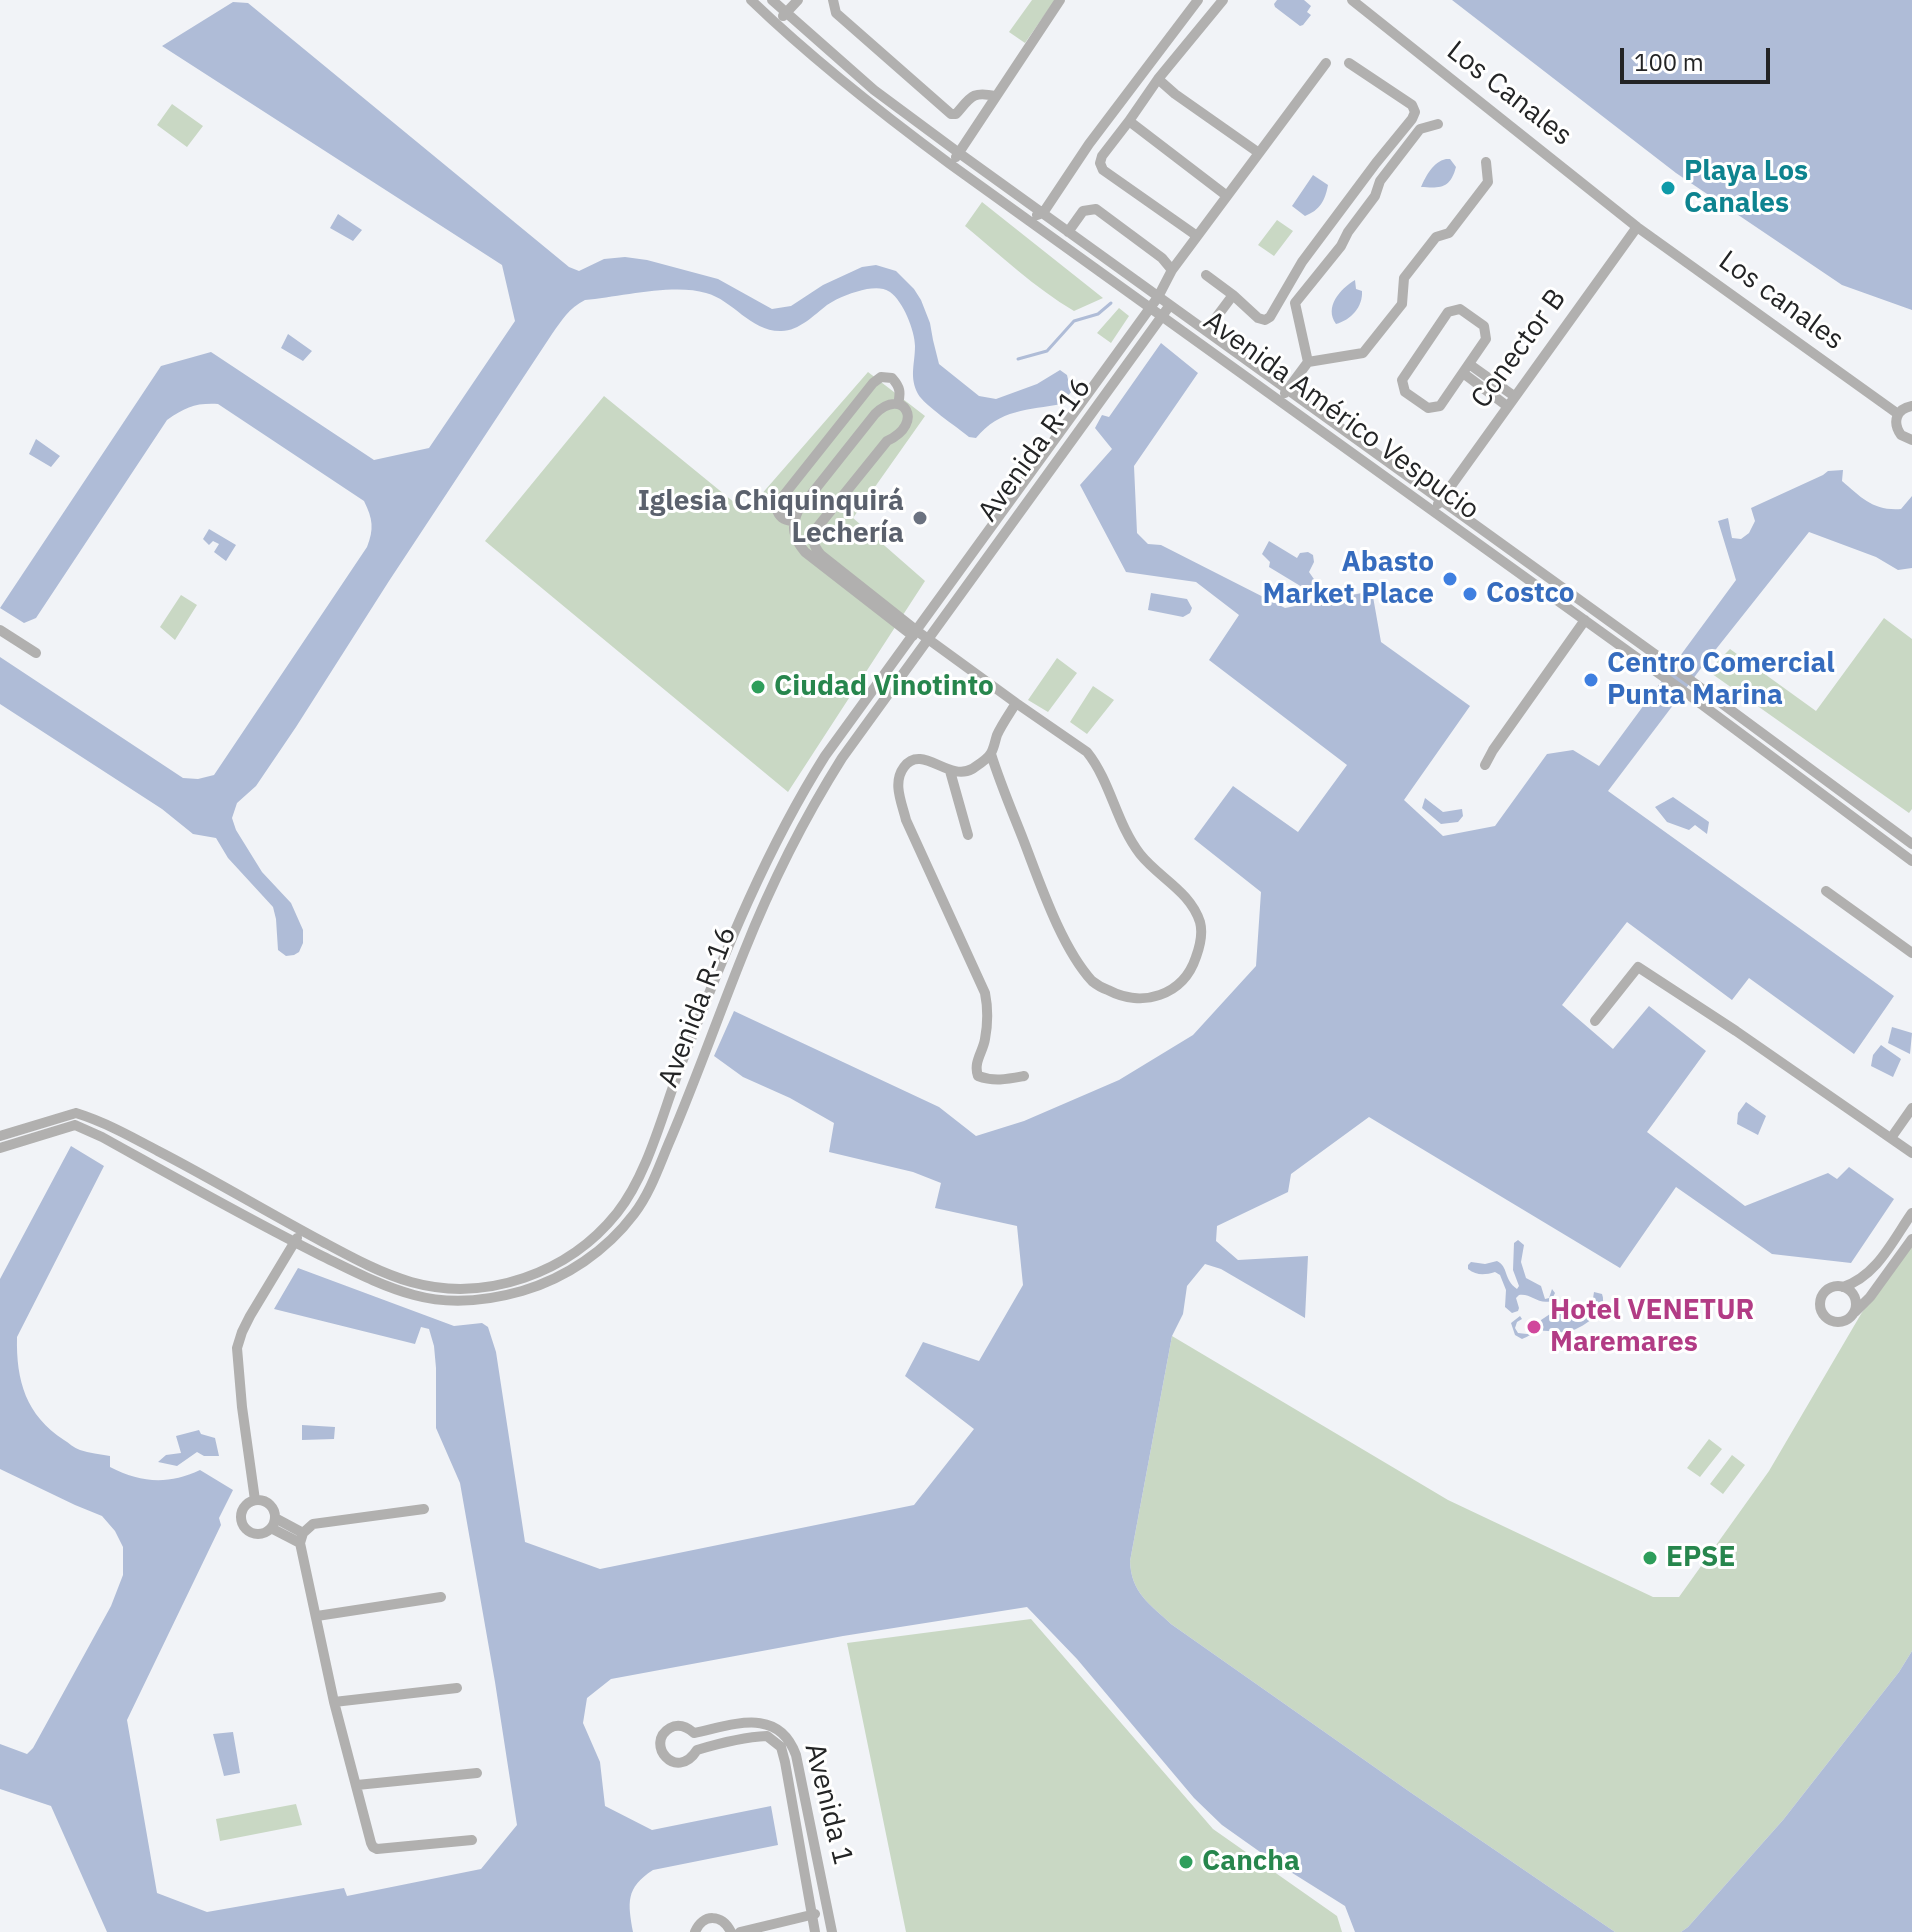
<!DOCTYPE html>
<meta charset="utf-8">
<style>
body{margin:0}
#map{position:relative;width:1912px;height:1932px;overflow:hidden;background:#f1f3f7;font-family:"IBM Plex Sans",sans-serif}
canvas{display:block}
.scale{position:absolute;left:1620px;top:48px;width:150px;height:36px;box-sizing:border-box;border:4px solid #232425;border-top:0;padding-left:10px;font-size:24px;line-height:28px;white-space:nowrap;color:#232425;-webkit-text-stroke:6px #fff;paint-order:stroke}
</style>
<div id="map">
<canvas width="1912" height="1932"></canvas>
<div class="scale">100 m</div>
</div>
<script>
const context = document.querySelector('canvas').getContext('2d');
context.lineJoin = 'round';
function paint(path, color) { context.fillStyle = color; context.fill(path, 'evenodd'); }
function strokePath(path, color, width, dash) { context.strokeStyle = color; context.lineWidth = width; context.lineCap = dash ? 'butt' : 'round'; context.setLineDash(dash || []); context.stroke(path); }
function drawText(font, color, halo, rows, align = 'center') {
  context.font = font + ' "IBM Plex Sans",sans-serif'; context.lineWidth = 6; context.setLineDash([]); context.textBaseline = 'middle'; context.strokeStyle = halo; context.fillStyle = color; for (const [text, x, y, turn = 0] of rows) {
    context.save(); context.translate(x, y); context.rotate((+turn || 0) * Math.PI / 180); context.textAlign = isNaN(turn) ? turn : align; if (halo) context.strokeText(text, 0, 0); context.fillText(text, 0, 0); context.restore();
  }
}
paint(new Path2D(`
 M1032,0H1055L1025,43L1009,32Z
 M172,104L203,126L187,147L157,125Z
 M982,202L1103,298L1074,311C1035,288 1000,255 965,226Z
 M1277,220L1293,231L1274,256L1258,245Z
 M1119,308L1129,316L1111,343L1097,333Z
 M868,372L925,416L853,518L925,581L788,792L485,541L604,396L746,512Z
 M181,595L197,605L175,640L160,627Z
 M1884,618L1912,639V809L1909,813L1708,671L1730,649L1816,711Z
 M1057,658L1077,673L1048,712L1028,700Z
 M1093,686L1114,700L1087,734L1070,722Z
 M1912,1239V1651L1899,1672L1783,1820L1688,1927L1681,1932H1615L1410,1792L1171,1624C1150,1604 1131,1593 1130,1561L1172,1336L1448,1500L1653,1597H1679L1769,1471L1861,1314Z
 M1709,1439L1722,1449L1700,1477L1687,1468Z
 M1732,1455L1745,1465L1723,1494L1710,1484Z
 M1031,1619L1213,1829L1337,1916L1342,1932H906L847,1643Z
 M296,1804L302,1825L220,1841L216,1819Z`), '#c9d8c4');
paint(new Path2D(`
 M1277,0H1304L1311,6L1307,12L1311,15L1303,25L1300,26L1275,7L1274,4Z
 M1452,0H1912V310L1842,285L1676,173Z
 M233,2L248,3L569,267L579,271L604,259L625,257L647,260L718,279L772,309L791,306L823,285L862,267L876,265L896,271L914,289L921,300L930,323L933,340L939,364L979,396L996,399L1037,384L1060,370L1067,375L1069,384L1074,388L1062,404C1028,410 1000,409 976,438L969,437C957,427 924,405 918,394C909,377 915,364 915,346C915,331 903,301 890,292C883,287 874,288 867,289C853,292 839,297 827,305C814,315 798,332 780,331C750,331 733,300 706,293C674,283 619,297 585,300C569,308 562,320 552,334L389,581L296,727L256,786L237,803L232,818L236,830L262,872L291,903L303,930V943L299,952L294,955L286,956L278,950L276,919L273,907L228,858L216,838L193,834L162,809L0,704V657L183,778L198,779L214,775L367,547C374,529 373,519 364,501L218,404C195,403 186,407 167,420L36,618L24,623L0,608L161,366L211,352L374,460L429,448L515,321L502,265L162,46Z
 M1446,159H1450L1456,167C1450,189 1441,188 1421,187C1426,176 1433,162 1446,159Z
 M1313,175L1328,185C1325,201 1320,210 1305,216L1292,206Z
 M338,214L362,230L353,241L330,228Z
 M1355,280L1356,289L1362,291C1363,307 1351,320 1336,324C1324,307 1340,289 1355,280Z
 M288,334L312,351L303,361L281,348Z
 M1161,343L1198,373L1134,466L1137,533L1148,544L1161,545L1285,608L1372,591L1381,642L1470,706L1404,800L1443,836L1495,826L1547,754L1573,750L1599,766L1736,580L1718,521L1728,518L1732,538L1741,539L1749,533L1755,521L1751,508L1823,475L1828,471L1843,470L1842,481C1862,498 1873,511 1901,509L1912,496V568L1898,570L1876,557L1809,532L1705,663L1608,791L1894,996L1854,1054L1749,978L1732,1000L1627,922L1562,1005L1613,1049L1649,1006L1706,1051L1647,1132L1745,1206L1828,1173L1837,1179L1849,1167L1894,1199L1851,1263L1772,1254L1676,1187L1620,1268L1369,1117L1291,1174L1288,1192L1217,1226L1216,1241L1238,1260L1308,1256L1305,1318L1221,1269L1205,1264L1187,1286L1183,1314L1172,1336L1130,1561C1131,1593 1150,1604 1171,1624L1410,1792L1615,1932H1355L1345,1906L1270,1859L1222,1825L1194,1798L1077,1659L1027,1607L843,1636L611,1679L587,1698L583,1723L600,1762L605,1806L652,1830L771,1806L778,1845L653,1870C625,1888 628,1903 633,1932H107L51,1806L0,1789V1744L27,1754L33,1748L111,1606L123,1575V1547L115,1531L102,1516L75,1505L0,1469V1279L71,1146L104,1166L17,1337C16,1381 26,1415 64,1440C69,1443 74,1448 80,1450C89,1453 100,1454 110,1456V1467C141,1483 168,1485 200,1470L233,1490L219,1518L221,1525L127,1720L157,1893L207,1912L344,1888L347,1896L481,1869L517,1825L495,1682L460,1483L436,1428V1368L434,1346L429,1329L421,1327L415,1344L274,1309L298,1268L454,1326L482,1323L488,1327L496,1352L525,1542L600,1569L914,1505L974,1429L905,1376L923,1342L979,1361L1023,1285L1017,1226L935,1208L941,1183L913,1172L829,1152L834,1123L790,1098L743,1077L714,1056L734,1011L939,1107L976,1136L1024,1121L1119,1080L1193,1035L1256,966L1261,892L1194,839L1233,786L1298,832L1347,765L1209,660L1239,615L1196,582L1126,572L1080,485L1112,449L1095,428L1102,415L1109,417Z
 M36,439L60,456L51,467L29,454Z
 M209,529L236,545L226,561L214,552L219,544L213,541L209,545L203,539Z
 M1269,541L1297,558L1300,553L1308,552L1313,555L1314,562L1309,572L1316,582L1312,588L1307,590L1269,567L1270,562L1262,554Z
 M1151,593L1187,599L1192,608L1190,613L1183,617L1148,610Z
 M1673,797L1709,822L1707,834L1695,825L1689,830L1667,822L1655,807Z
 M1425,798L1443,812L1462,809L1463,816L1458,822L1441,824L1422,808Z
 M1892,1027L1912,1033L1910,1054L1888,1043Z
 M1881,1045L1901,1059L1893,1077L1871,1066L1873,1055Z
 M1746,1102L1766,1116L1758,1135L1737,1124L1738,1113Z
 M1518,1240L1524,1245L1521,1262L1526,1278L1541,1286L1545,1299L1549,1298L1552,1289L1555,1293L1551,1301C1538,1305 1531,1293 1519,1295L1516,1298L1519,1308L1518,1311L1512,1313L1505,1307L1506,1290L1500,1275L1495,1272C1485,1275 1477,1276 1468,1269V1265L1471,1262L1485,1264L1497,1261C1509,1267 1503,1279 1517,1289L1519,1286L1513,1270L1514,1243Z
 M1594,1292L1602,1294C1609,1311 1581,1330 1566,1332C1557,1333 1548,1330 1540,1331C1534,1332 1528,1337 1522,1339L1515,1335L1511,1323L1520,1316L1522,1319L1517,1322L1515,1328L1518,1333L1527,1334L1538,1322L1559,1308L1563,1307L1578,1314H1585L1592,1305Z
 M302,1425L335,1427L334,1439L302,1440Z
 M199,1430L201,1434L215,1438L219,1456H204L197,1452L177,1466L158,1462L166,1455L181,1453L176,1436Z
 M1912,1651V1932H1681L1688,1927L1783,1820L1899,1672Z
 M233,1732L240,1773L224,1776L213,1734Z`), '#afbcd7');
strokePath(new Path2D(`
 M1018,359L1047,351L1074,321L1098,314L1111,303`), '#afbcd7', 3);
strokePath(new Path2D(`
 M751,0C813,60 881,113 950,164L1693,698L1912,861
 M772,0L874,90L959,153L1663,660L1912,844
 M833,0L836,13L951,114H956C971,97 972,91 995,96
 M1223,0L1158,79L1175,94L1259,153
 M1352,0L1637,227L1898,414
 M783,16L798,0
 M1129,121L1158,79
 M956,157L1060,0
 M1037,215L1043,213L1089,144L1198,0
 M1068,232L1083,211L1096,209L1162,258L1172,270
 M1197,236L1103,170L1100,163L1102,156L1129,121L1227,196
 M1206,275L1233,295L1258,318L1265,320L1270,317L1302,262L1376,163L1412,119L1415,112L1412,105L1349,63
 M1460,309L1484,326L1486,339L1440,406L1428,408L1405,392L1402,380L1448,312Z
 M1206,331L1233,295
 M1308,362L1295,303L1341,246L1348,232L1375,196L1380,181L1420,129L1438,124
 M1469,364L1514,396
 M1463,373L1507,406
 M1285,393L1308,362L1363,353L1402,304L1404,278L1436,237L1449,233L1488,182L1486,162
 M1912,406C1896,409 1892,422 1901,435L1912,440
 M1438,504L1637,227
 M793,521C783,520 779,517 776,508L780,500L873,383L881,377L892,378C900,387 901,392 898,404
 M0,630L36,653
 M913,636L805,552C793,538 791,527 798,511L875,414C903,386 926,423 887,441L816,529C812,540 813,546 821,555L917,631L1016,703L1087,752C1111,782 1116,823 1140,854C1159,878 1190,891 1200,922C1203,933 1200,946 1196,957C1183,996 1142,1008 1108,990C1102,988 1097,985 1092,981C1061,947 1040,883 1023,839C1012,811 1000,783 991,754
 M1016,703C1010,713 1002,724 997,735C995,741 994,748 991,753C988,759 978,765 972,769C948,782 922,743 904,767C892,783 902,803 906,820L985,993C988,1008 988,1023 985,1039C983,1052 973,1062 978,1076C994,1082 1008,1079 1024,1076
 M1485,765L1493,750L1585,620
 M950,771L968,835
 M1826,891L1912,953
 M1595,1021L1638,967L1736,1031L1912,1153
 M76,1113C105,1122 132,1137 158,1151C214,1180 267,1212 323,1242C351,1257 380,1273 411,1282C486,1303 569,1273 617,1213C651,1170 665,1102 686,1052C725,951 767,848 825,756L1158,297L1172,270L1326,63
 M75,1125L102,1137C174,1177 246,1218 320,1255C351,1270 381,1286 414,1295C450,1305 487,1301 522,1291C566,1278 606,1251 634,1214C651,1192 660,1163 671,1138C697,1077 719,1014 744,952C771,884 803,820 842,758L1170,305
 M0,1136L76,1113
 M1891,1138L1912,1108
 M0,1148L75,1125
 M1820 1304a18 18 0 1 1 36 0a18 18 0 1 1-36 0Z
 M1843,1287C1877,1276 1893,1240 1912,1213
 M1855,1312L1870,1297L1912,1239
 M241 1517a17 17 0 1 1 34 0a17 17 0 1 1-34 0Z
 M255,1500L242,1407L237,1348L242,1332L250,1316L297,1238
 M424,1509L313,1524L303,1533L300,1543L334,1702L371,1843L373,1847L377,1849L472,1840
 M275,1518L303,1533
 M271,1528L300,1543
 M317,1616L441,1597
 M334,1702L457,1688
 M357,1785L477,1773
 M695,1932C703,1913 722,1914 731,1932
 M740,1932L815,1914
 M815,1932L785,1762L781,1747L767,1736C743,1737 720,1743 697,1750C676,1783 644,1743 670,1728C679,1723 687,1727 694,1733C733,1725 778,1706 796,1755L832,1932`), '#b1b0af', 10);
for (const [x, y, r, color] of [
 [1668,188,8,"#0f9aa8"],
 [920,518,8,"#6b7280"],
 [1450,579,8,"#3f7fe0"],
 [1470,594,8,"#3f7fe0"],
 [1591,680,8,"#3f7fe0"],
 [758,687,8,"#2e9e5b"],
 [1534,1327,8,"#d1479c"],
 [1650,1558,8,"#2e9e5b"],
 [1186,1862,8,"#2e9e5b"]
]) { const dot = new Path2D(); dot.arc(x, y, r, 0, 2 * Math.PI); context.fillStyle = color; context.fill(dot); strokePath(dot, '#fff', 3); }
drawText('28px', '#232425', '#fff', [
 ["Los Canales",1509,94,38],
 ["Los canales",1781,301,36],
 ["Conector B",1519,349,-54],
 ["Avenida Américo Vespucio",1341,416,36],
 ["Avenida R-16",1035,450,-54],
 ["Avenida R-16",698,1007,-69],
 ["Avenida 1",828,1804,76]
]);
drawText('bold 28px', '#0d838f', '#fff', [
 ["Playa Los",1684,172],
 ["Canales",1684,204]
], 'left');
drawText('bold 28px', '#5b616d', '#fff', [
 ["Iglesia Chiquinquirá",904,502],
 ["Lechería",904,534]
], 'right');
drawText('bold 28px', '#366cbe', '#fff', [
 ["Abasto",1434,563,"right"],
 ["Market Place",1434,595,"right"],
 ["Costco",1486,594],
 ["Centro Comercial",1607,664],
 ["Punta Marina",1607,696]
], 'left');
drawText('bold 28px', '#27864d', '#fff', [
 ["Ciudad Vinotinto",774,687],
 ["EPSE",1666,1558],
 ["Cancha",1202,1862]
], 'left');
drawText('bold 28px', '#b23c85', '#fff', [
 ["Hotel VENETUR",1550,1311],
 ["Maremares",1550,1343]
], 'left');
</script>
